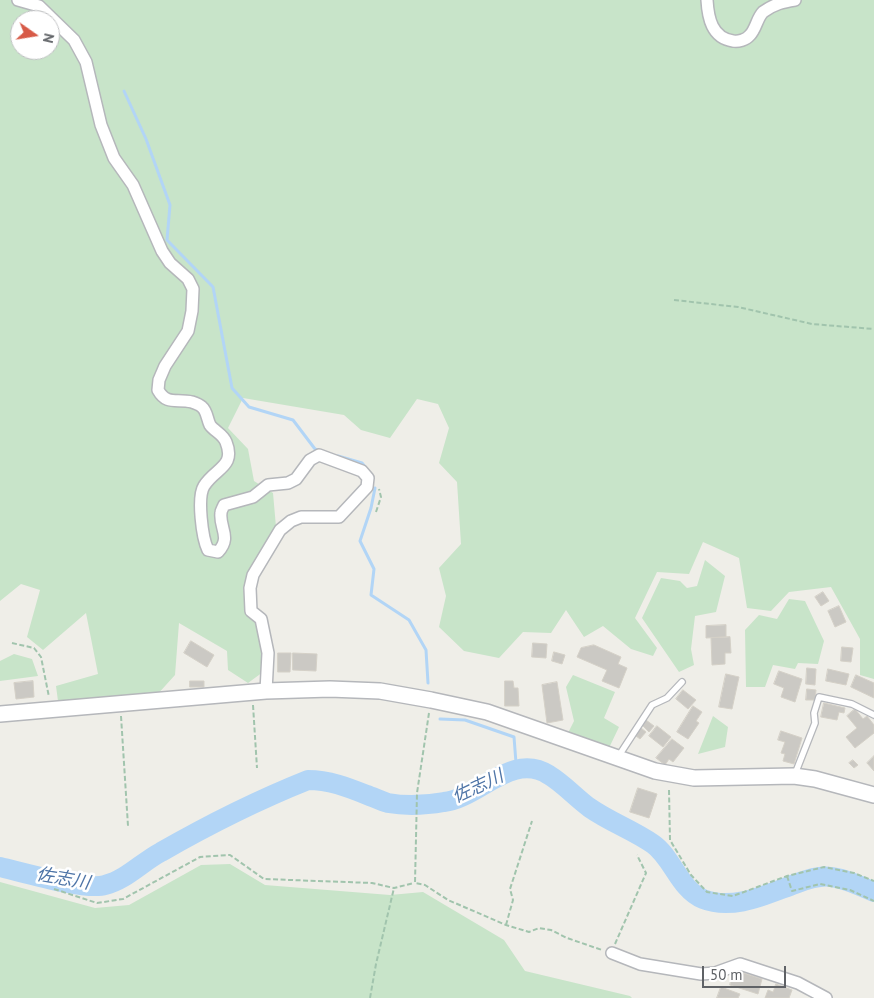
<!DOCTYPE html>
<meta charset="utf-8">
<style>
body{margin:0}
#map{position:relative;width:874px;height:998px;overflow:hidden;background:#efeee8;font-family:"PT Sans",sans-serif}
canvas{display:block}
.north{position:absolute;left:10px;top:10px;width:50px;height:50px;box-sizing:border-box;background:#fff;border:1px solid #bfc0c2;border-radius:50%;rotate:103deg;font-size:14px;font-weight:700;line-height:20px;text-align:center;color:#5f6266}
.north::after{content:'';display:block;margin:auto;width:18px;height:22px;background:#d75a47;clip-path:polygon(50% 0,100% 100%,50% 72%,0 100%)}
.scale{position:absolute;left:702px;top:966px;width:84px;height:22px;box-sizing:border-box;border:2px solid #5f6266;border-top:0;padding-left:6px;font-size:15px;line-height:18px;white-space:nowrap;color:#5f6266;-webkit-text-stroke:4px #fff;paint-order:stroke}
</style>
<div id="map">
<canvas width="874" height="998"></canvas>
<div class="north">N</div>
<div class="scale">50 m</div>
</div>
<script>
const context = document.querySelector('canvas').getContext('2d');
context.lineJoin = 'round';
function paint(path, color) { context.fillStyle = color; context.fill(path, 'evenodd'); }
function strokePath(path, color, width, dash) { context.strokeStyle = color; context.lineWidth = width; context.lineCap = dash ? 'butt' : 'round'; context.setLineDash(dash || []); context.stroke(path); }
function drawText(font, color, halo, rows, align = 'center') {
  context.font = font + ' "PT Sans","Noto Sans JP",sans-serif'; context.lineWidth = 5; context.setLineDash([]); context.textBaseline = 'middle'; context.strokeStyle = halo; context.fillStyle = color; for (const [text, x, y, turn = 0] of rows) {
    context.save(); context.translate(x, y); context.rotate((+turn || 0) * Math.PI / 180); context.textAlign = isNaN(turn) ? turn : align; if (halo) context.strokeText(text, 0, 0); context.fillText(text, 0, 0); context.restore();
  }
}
paint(new Path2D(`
 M0,0H874V679L860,675V639L831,587L789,592L771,611L747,608L739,558L703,542L689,574L657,572L635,618L657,648L653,656L631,649L603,626L584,637L566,610L551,633L523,632L499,658L464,651L439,627L446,596L439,568L461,544L457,482L439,463L449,428L438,404L417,399L390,438L361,430L344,415L243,398L228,428L248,449L254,481L273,493L276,527L246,577V612L258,623L263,672L248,683L228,670L227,651L179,623L175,675L156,696L58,701L56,686L98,674L86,613L43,650L27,637L40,590L21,584L0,601ZM20,20H50V50H20Z
 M705,560L725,576L716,612L695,616L691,649L694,665L679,672L642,618L661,578L680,581L687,588L697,586Z
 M789,599L805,601L824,641L818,664L798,663L795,669L773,665L765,687H746L745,630L759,615L777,619Z
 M14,654L32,659L38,676L0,681V661Z
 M573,675L615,692L604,718L619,727L608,750L567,735L574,721L566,687Z
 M713,716L728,727L725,747L698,754Z
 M230,864L265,885L390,895L423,892L504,940L525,971L630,996L632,998H0V882L95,908L129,905L201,865Z`), '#c8e4c9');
strokePath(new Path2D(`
 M124,91L146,139L170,205L167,240L213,287L232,388L249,407L293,420L315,449L320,451
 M338,456L362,463L366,468
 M375,488L371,508L360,541L374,569L371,595L409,620L426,650L428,683
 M440,719L465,720L514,737L516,763L519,769`), '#b2d5f6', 3);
strokePath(new Path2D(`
 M0,867C22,872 86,891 105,885C126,880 142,862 161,852C208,825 258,800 308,780C329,780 347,787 367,795C373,797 381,801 388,803C405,806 427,805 444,802C479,798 512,751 549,775C564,784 576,798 590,808C610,822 633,830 653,844C672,857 680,890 703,899C733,911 767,894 795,884C806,880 819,875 831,877C846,879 861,886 874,892`), '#b2d5f6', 20);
const building = new Path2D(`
 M823,592L829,601L821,606L815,597Z
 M839,606L846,622L835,627L828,611Z
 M726,625V637L706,638V626Z
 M730,637L731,653H725V664L712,665L711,638Z
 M191,641L214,655L207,667L184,653Z
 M533,643L547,644L546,658L532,657Z
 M594,645L621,657L618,664L627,668L619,688L602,681L607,670L577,657L581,648Z
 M842,647L853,648L851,662L841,661Z
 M554,652L565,655L562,664L552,661Z
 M278,653H291L290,672H278Z
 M293,653L317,654L316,671L293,670Z
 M807,668L816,669L815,685L806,684Z
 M828,669L849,674L846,685L826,681Z
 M779,671L802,679L795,702L781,697L784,688L774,684Z
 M726,674L739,677L732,709L719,707Z
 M856,675L874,683V698L851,687Z
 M33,681L34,697L16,699L14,683Z
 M190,681H204V687H190Z
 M505,681H513L514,688H518L519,706H505Z
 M557,682L563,720L547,723L542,685Z
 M807,689L816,690L815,700H806Z
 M683,690L696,700L688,709L676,699Z
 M824,703L845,708L844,713L839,712L837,720L821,717Z
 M693,706L702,712L696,721L699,723L688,739L677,732Z
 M855,709L863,719L867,716L874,725V733L855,748L846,737L857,728L847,716Z
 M646,720L654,726L649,732L642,725Z
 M657,726L671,737L663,747L649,736Z
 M641,728L646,732L640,739L636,736Z
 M781,731L802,738L794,764L783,761L785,754L781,753L785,742L778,740Z
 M672,739L684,748L673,762L669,759L665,765L656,758Z
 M874,756V771L867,763Z
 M853,760L858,765L854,768L849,763Z
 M638,788L657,794L649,818L630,812Z
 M734,970L762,979L758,994L730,985Z
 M776,984L792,990L789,998H765L768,990L773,992Z
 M721,987L740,994L738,998H717Z`);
paint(building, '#cbc9c4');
strokePath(building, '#d4d0c7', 1);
const service = new Path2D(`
 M618,757L652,705L667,698L682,682
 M795,774L815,723L814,713L819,697L852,704L874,715`);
const minor = new Path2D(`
 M18,0L39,6L74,40L86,62L101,125L114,158L133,185L162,251L170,263L188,279L193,289L192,311L188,331L165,366L159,380L158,390C167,406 177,398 192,402C195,403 200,405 202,407C207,411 207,419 210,425C214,431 223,434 226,442C236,467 215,468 204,486C197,497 202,538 208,550L218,552C232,537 219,528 221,513C221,510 223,508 224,505L253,497L268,485L288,483L296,479L310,460L319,455L362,471L368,478L367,487L339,517H301L291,521L280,530L253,575L250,588L251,611L261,619L268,653L266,691
 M707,0C708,18 712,38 733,41C738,42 746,40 750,35C756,29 757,18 763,12C774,4 783,2 795,0
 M612,953L640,964L701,974L715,973L740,964L798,983L826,998`);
const tertiary = new Path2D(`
 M0,714L266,691L330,689L380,691L431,700L487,712L655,771L694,778L794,776L815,779L874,795`);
strokePath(service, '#b5b7bb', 8);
strokePath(minor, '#b5b7bb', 14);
strokePath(tertiary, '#b5b7bb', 18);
strokePath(new Path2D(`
 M674,300L738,307L812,324L874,329
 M376,512L381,497L379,489
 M12,643L34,648L41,657L49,697
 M253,705L257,768
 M429,713L417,793L415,883L425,885L448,900L506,925L529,932L539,928L551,930L567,938L602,950
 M121,716L128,826
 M669,790L670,840L691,875L707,892L733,896L787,876L824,867L854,873L874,881
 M787,876L792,891L820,884L850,890L874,901
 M54,889L97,903L123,899L200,857L230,855L264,879L372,883L394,888L414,883
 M506,925L513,900L510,889L532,821
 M615,944L646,873L637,855
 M370,998L376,964L394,888`), '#a1c4ad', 2, [5, 2.5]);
strokePath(service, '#fff', 5.5);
strokePath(minor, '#fff', 11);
strokePath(tertiary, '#fff', 15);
drawText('italic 18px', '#4f75a7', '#fff', [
 ["佐志川",478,787,-25],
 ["佐志川",63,879,10]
]);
</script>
